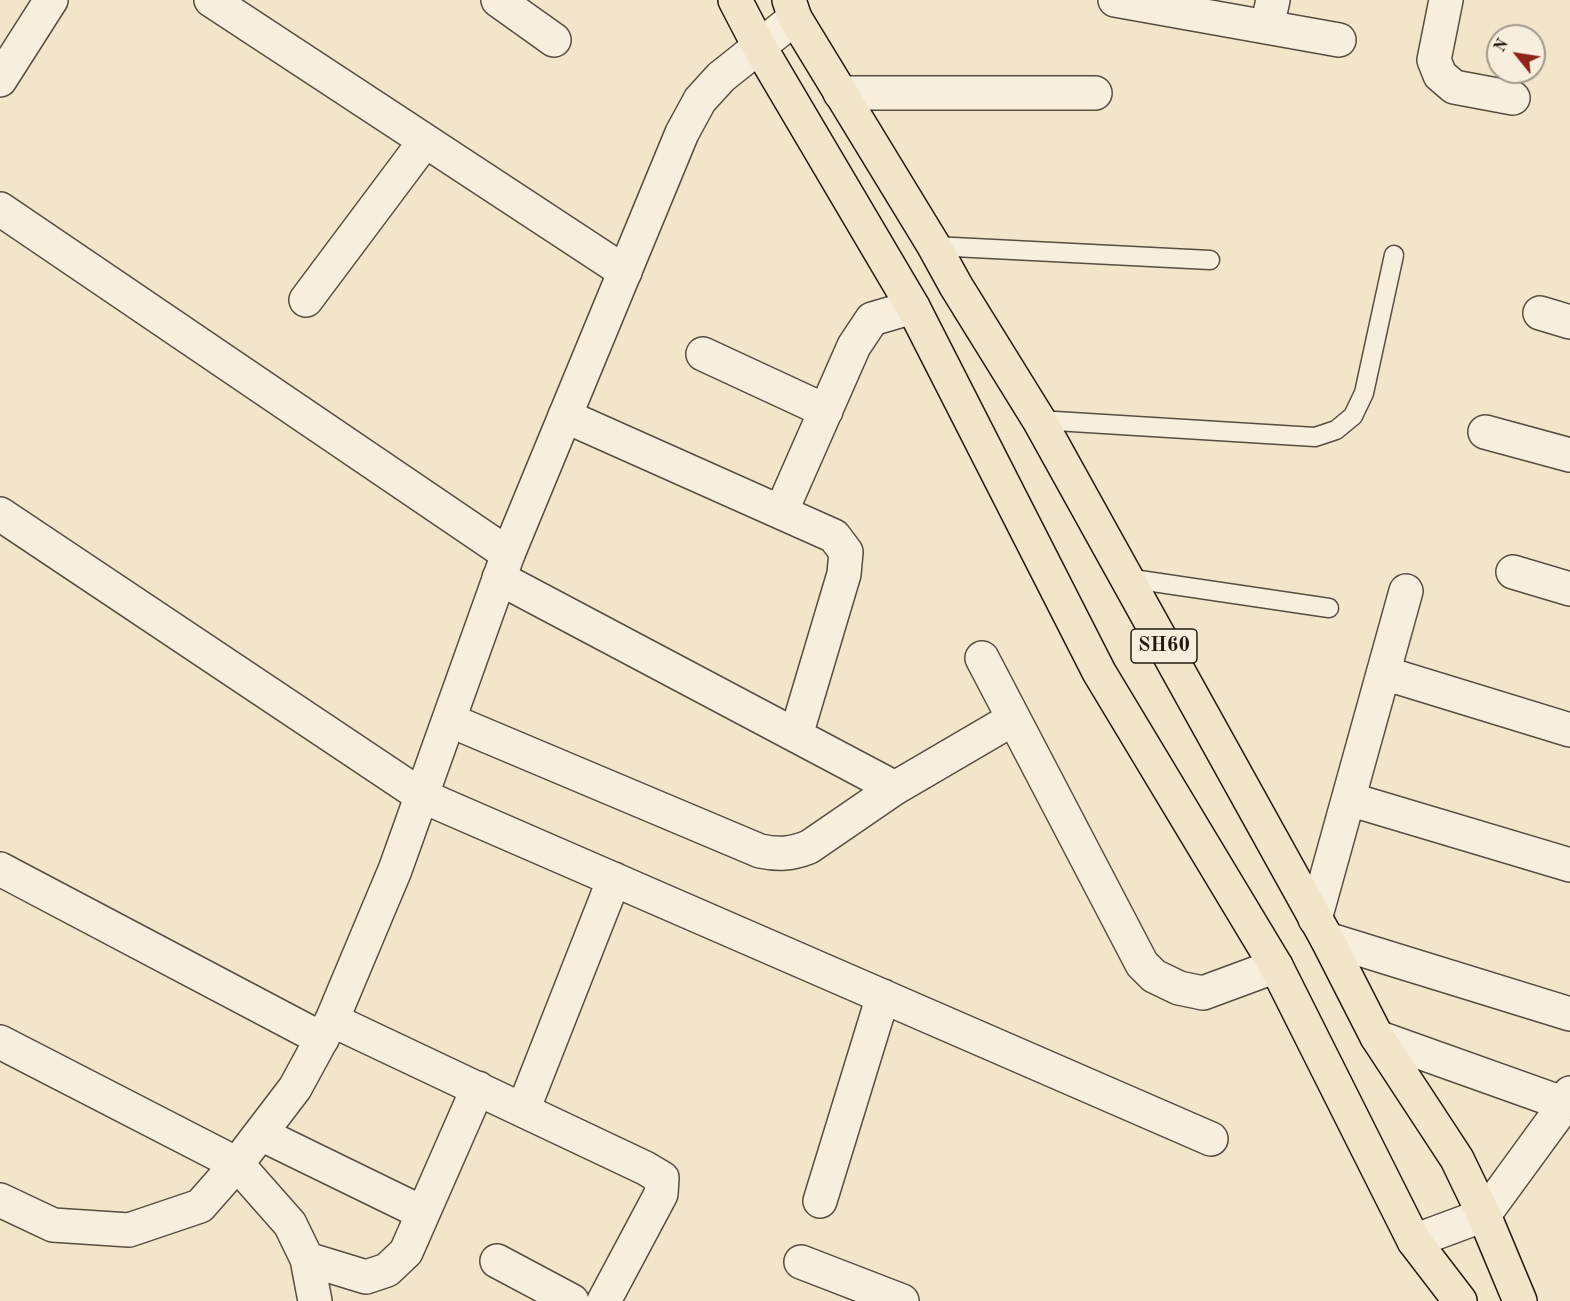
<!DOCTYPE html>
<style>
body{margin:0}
#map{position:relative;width:1570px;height:1301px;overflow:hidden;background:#f2e5ca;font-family:"Old Standard TT",serif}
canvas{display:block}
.north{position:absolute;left:1486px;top:24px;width:60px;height:60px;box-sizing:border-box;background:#f7eedd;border:2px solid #a2998c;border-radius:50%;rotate:300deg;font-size:16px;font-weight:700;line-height:24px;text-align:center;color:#231a12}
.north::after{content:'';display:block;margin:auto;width:21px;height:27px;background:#8f2418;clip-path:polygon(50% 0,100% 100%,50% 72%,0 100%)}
</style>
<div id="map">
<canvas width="1570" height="1301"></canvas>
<div class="north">N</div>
</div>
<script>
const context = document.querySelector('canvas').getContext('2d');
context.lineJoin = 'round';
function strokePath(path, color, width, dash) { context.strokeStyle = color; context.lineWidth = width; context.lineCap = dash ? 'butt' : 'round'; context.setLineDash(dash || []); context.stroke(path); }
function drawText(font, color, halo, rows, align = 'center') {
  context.font = font + ' "Old Standard TT",serif'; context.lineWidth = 5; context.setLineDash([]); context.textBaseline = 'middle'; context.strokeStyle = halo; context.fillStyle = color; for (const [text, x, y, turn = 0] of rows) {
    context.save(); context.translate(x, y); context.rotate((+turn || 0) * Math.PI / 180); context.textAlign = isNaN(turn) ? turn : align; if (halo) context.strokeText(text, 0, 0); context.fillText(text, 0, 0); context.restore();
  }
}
const service = new Path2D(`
 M934,246L1210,260
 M1039,420L1315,437L1336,430L1353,416L1364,393L1394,255
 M1126,578L1329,608`);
const minor = new Path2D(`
 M211,0L625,272
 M498,0L554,40
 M1115,0L1339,40
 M1446,0L1434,60L1440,75L1454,87L1513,98
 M1267,27L1273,0
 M0,80L51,0
 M840,93H1095
 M0,209L508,554
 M306,300L425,141
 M1540,313L1570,322
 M703,354L826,411
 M565,416L834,536L846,552L844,574L796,735
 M1485,432L1570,455
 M781,512L854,346L872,319L913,307
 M0,514L422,796L1211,1139
 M1513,572L1570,589
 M499,578L895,788
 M982,658L1142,964L1154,976L1179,988L1203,993L1276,966
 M1384,673L1570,730
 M449,720L760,851C779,855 791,854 809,847L895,788L1013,719
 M1349,799L1570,865
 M0,869L322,1039
 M1315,919L1406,591
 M1327,939L1570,1014
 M332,1020L645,1168L662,1178L661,1194L604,1301
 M1377,1037L1565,1104
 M0,1042L237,1164L290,1224L307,1259L315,1301
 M523,1110L614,879
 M261,1134L423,1213
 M820,1201L883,996
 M1414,1241L1484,1215L1565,1104L1570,1093
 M307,1259L366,1277L387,1270L406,1252L478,1088
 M497,1261L572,1301
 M801,1262L902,1301`);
const tertiary = new Path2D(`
 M0,1200L53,1225L129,1230L200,1206L237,1164L295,1088L332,1020L395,870L508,554L682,133L700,100L721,77L795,18`);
const primary = new Path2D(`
 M735,0L759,46L913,307L1099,672L1276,966L1414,1241L1460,1301
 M789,0L795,18L934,246L956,286L1039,420L1327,939L1377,1037L1457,1159L1484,1215L1520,1301`);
strokePath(service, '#574d40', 21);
strokePath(minor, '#574d40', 36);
strokePath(tertiary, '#574d40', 36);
strokePath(primary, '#231a12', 36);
strokePath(service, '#f7eedd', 18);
strokePath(minor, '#f7eedd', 33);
strokePath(tertiary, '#f7eedd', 33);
strokePath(primary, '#f2e5ca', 33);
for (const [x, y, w] of [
 [1164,646,66]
]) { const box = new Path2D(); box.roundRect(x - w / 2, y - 17, w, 34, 4.5); context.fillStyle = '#f7eedd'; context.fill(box); strokePath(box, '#231a12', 1.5); }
drawText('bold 20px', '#231a12', null, [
 ["SH60",1164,646]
]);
</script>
